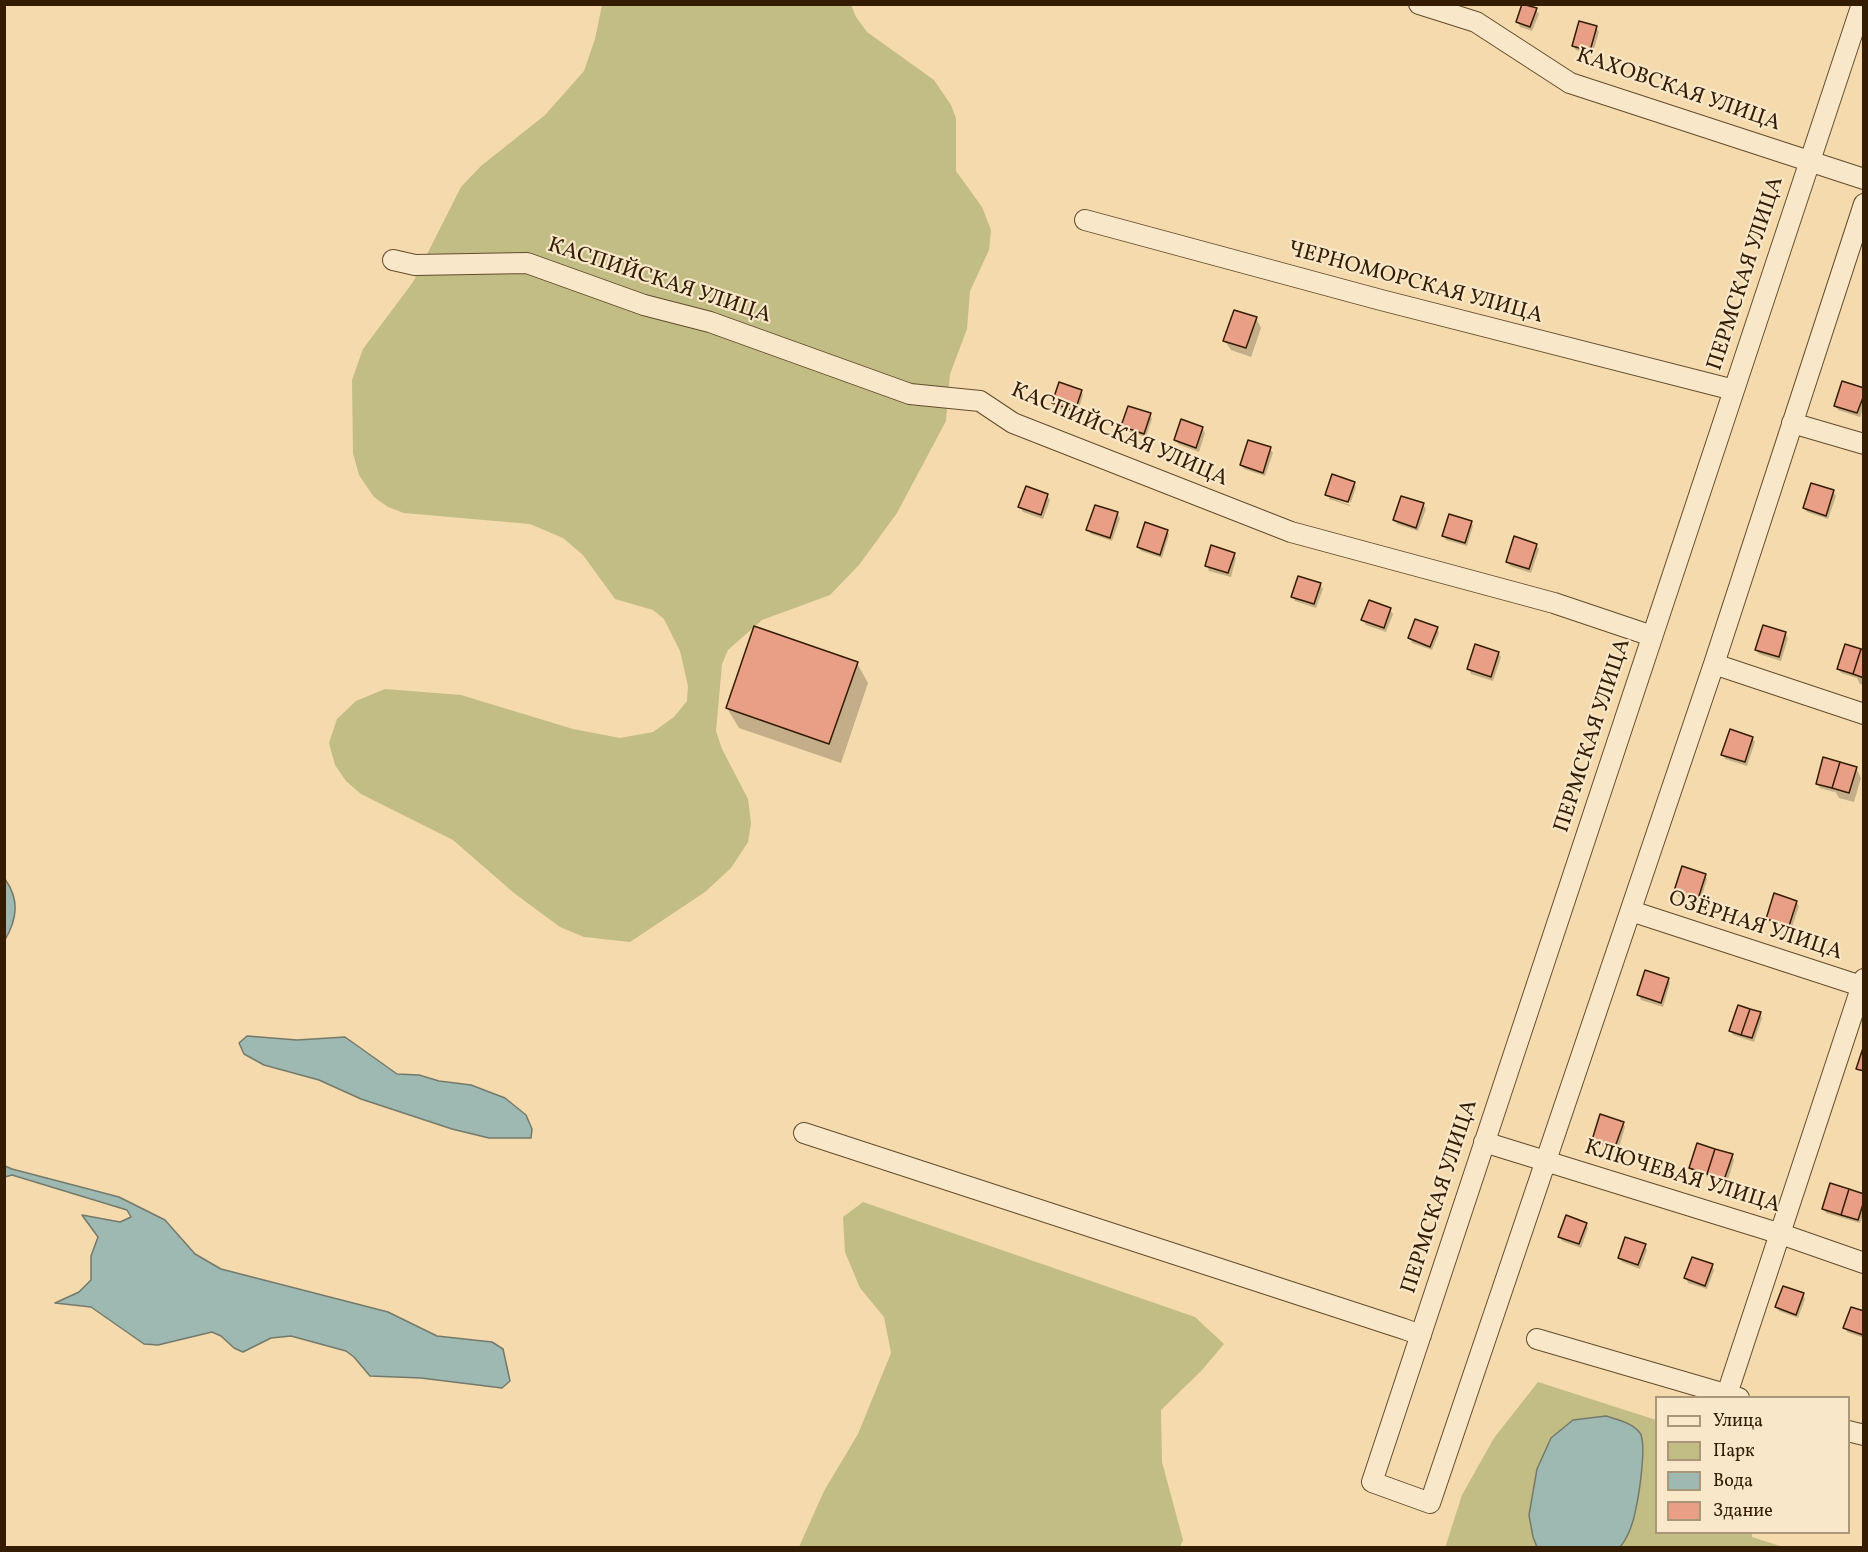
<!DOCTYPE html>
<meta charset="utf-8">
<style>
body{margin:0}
#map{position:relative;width:1868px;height:1552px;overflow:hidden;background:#f4daac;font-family:Vollkorn,serif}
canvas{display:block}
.frame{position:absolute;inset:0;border:6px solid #341c02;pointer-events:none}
.legend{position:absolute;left:1655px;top:1396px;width:195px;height:138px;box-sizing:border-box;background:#f8e7c9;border:2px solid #aa9679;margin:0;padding:8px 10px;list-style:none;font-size:18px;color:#341c02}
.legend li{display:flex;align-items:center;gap:12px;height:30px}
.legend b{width:30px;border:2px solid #aa9679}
</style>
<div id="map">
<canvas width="1868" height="1552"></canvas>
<div class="frame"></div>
<ul class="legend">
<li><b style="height:8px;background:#f8e7c9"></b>Улица</li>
<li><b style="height:16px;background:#c2bd84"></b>Парк</li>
<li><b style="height:16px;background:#9eb9b1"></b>Вода</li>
<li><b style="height:16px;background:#e89f85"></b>Здание</li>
</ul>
</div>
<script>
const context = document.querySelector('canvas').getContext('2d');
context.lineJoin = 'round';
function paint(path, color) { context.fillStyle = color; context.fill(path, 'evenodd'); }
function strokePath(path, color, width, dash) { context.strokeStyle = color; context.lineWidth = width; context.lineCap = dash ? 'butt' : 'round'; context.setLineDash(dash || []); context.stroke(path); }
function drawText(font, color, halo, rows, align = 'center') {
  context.font = font + ' Vollkorn,serif'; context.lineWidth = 4.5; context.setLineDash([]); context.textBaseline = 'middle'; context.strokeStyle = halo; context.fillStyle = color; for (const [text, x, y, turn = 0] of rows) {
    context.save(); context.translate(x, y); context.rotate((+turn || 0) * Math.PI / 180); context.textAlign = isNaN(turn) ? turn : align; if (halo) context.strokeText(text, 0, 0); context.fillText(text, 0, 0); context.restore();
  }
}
paint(new Path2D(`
 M602,5H851L856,17L867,32L934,80L951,105L956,118V171L982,207L991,230L989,250L970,291L967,329L950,374L946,421L897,513L859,565L830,595L762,620L728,650L722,664L716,731L722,749L748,799L751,823L748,842L731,868L705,892L630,942L584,937L560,927L514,893L453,840L361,794L346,781L335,765L329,743L337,719L356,701L385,689L461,695L573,729L620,738L653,732L674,717L687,701L688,686L680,651L664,619L653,610L615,599L583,555L563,538L530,524L404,513L388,507L374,497L359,475L353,453L352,380L363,349L413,282L461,187L481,166L545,115L584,71L595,39Z
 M863,1202L1195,1317L1224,1344L1202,1370L1161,1410L1162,1462L1183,1540L1180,1547H799L824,1491L858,1434L891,1353L884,1317L860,1288L845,1252L843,1217Z
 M1538,1382L1656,1420V1532L1752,1533V1537L1783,1547H1620L1624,1542L1636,1510L1537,1469C1532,1496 1525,1521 1537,1547L1445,1548L1462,1495L1494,1438Z`), '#c2bd84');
const water = new Path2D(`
 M5,879C20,900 17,919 5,940Z
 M247,1036L297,1040L345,1037L397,1074L419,1075L439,1081L471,1085L505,1098L526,1115L532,1129L531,1138H489L452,1129L361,1099L319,1080L264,1065L244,1054L239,1043Z
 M5,1166L12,1169L119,1197L165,1220L195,1254L221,1269L388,1312L437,1336L492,1342L503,1349L510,1381L502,1388L421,1378L370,1376L354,1357L346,1351L291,1336L271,1338L243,1352L234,1348L221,1336L212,1332L158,1345L144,1344L91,1307L55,1303L79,1292L91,1280V1256L98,1237L82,1215L120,1222L131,1217L127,1210L12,1175L5,1177Z
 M1606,1416C1618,1420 1633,1423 1640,1433C1647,1444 1639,1494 1636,1508C1634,1521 1628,1538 1620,1547H1537L1533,1537L1529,1515L1537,1469L1551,1438L1573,1420Z`);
paint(water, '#9eb9b1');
strokePath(water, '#747a6b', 1.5);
paint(new Path2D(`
 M1536,10L1539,14L1532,31L1520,27L1518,22Z
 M1596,27L1599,32L1592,55L1576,50L1573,46Z
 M1256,318L1261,328L1251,357L1231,350L1225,341Z
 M1864,389V405L1860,417L1838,410L1835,406Z
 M1081,391L1083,395L1077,414L1056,408L1054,403Z
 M1150,415L1152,419L1146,437L1125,430L1123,426Z
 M1202,428L1205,433L1199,452L1178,444L1176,440Z
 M1270,449L1273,453L1265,476L1244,469L1241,465Z
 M1354,483L1356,487L1351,502L1328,494V497L1327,494Z
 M1833,491L1836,496L1828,519L1807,512L1804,508Z
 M1047,495L1050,500L1043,519L1023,512L1020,507Z
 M1329,497L1350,505V506L1329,499Z
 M1423,504L1426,509L1418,531L1397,524L1394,520Z
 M1117,513L1120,518L1112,541L1091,534L1088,530Z
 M1471,522L1473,526L1467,546L1446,540L1444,536Z
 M1167,531L1169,535L1162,558L1141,551L1138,547Z
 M1536,545L1539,549L1531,573L1510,566L1507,561Z
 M1234,554L1236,558L1231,577L1209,571L1207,566Z
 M1320,585L1323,589L1316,608L1295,601L1293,597Z
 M1390,610L1393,614L1386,632L1366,625L1363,620Z
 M1437,628L1439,633L1432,650L1412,643L1410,638Z
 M1785,633L1788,638L1781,661L1759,654L1757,650Z
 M1864,652V685L1860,684L1857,678L1841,673L1838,668Z
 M1498,653L1501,657L1493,681L1471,674L1469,669Z
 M857,663L868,683L841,763L739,728L727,708Z
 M1752,738L1755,742L1747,766L1725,759L1723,754Z
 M1856,768L1861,778L1854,802L1839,798L1835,791L1834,792L1820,788L1817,783Z
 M1705,875L1707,879L1700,902L1678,896L1676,891Z
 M1796,902L1799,906L1791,930L1770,923L1767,918Z
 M1668,979L1670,983L1663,1007L1641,1000L1639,995Z
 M1760,1014L1762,1018L1754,1042L1733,1035L1731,1030Z
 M1623,1123L1625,1127L1618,1151L1596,1144L1594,1139Z
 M1732,1156L1734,1160L1727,1183L1693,1172L1690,1168Z
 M1864,1195V1212L1860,1223L1826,1213L1824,1209Z
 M1586,1224L1588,1228L1581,1248L1562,1241L1560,1237Z
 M1645,1245L1647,1250L1640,1269L1622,1262L1619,1258Z
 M1712,1266L1714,1270L1707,1289L1688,1283L1686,1278Z
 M1803,1294L1805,1299L1798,1318L1779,1311L1777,1307Z
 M1864,1313V1338L1847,1332L1845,1328Z`), '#0003');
const building = new Path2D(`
 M1522,4L1537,8L1530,27L1516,22Z
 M1579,21L1597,26L1590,51L1572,46Z
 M1234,310L1257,317L1246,348L1223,341Z
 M1842,381L1864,388V395L1857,413L1834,406Z
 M1059,382L1082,390L1075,411L1052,403Z
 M1128,406L1151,413L1144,434L1121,426Z
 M1181,419L1203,427L1196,448L1174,440Z
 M1248,440L1271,447L1263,473L1240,465Z
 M1332,474L1355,482L1348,502L1325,495Z
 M1811,483L1834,490L1826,516L1803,508Z
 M1026,486L1048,494L1041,515L1018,507Z
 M1401,496L1424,503L1416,528L1393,520Z
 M1095,505L1118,512L1110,538L1086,530Z
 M1449,514L1472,521L1465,543L1442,536Z
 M1145,522L1168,530L1160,555L1137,547Z
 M1514,536L1537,544L1529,569L1506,562Z
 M1211,545L1235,553L1228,573L1205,566Z
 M1298,576L1321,583L1314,604L1291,597Z
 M1369,600L1391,608L1384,628L1361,620Z
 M1415,619L1438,627L1430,647L1408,638Z
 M1763,625L1786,632L1779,657L1755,650Z
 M754,626L858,662L829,744L726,708Z
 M1475,644L1499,652L1491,677L1467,669Z
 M1845,644L1861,649L1853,674L1837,669Z
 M1861,649L1864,650V678L1853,674Z
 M1730,729L1753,737L1745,762L1721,755Z
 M1823,757L1840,762L1832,788L1816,784Z
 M1840,762L1857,767L1849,793L1832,788Z
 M1682,866L1706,874L1698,899L1674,891Z
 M1774,893L1797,901L1789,926L1766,919Z
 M1645,970L1669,978L1661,1003L1637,995Z
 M1738,1005L1750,1009L1741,1035L1729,1031Z
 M1750,1009L1761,1012L1752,1038L1741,1035Z
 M1864,1045V1071L1856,1069Z
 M1600,1114L1624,1122L1615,1147L1592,1140Z
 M1697,1143L1715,1149L1707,1174L1689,1168Z
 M1715,1149L1733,1154L1724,1180L1707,1174Z
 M1830,1183L1849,1189L1841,1215L1822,1209Z
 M1849,1189L1864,1194V1201L1858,1220L1841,1215Z
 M1566,1215L1587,1223L1579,1244L1558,1237Z
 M1625,1237L1646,1244L1638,1265L1618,1258Z
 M1692,1257L1713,1264L1705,1286L1684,1278Z
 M1783,1286L1804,1293L1796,1315L1775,1307Z
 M1851,1307L1864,1311L1863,1335L1843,1328Z`);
paint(building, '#e89f85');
strokePath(building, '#341c02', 1.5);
const minor = new Path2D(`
 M1419,4L1476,22L1570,83L1864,179
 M1862,4L1372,1482L1430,1503L1714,664L1864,204
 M1085,220L1381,300L1734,390
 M393,260L415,265L527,263L644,305L710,322L910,394L980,401L1013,423L1291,532L1554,603L1652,636
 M1792,423L1864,444
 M1714,664L1864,714
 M1631,911L1864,987
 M804,1133L1404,1329L1421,1335
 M1484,1142L1781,1234L1864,1263
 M1537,1339L1739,1398
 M1727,1394L1864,979
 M1848,1431L1864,1435`);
strokePath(minor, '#644c2c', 22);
strokePath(minor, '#f8e7c9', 20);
drawText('22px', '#341c02', '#f8e7c9', [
 ["КАХОВСКАЯ УЛИЦА",1678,91,19],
 ["ПЕРМСКАЯ УЛИЦА",1747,274,-72],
 ["КАСПИЙСКАЯ УЛИЦА",659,282,18],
 ["ЧЕРНОМОРСКАЯ УЛИЦА",1415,284,15],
 ["КАСПИЙСКАЯ УЛИЦА",1119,436,23],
 ["ПЕРМСКАЯ УЛИЦА",1594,736,-72],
 ["ОЗЁРНАЯ УЛИЦА",1755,927,18],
 ["КЛЮЧЕВАЯ УЛИЦА",1682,1178,17],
 ["ПЕРМСКАЯ УЛИЦА",1441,1197,-72]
]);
</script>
